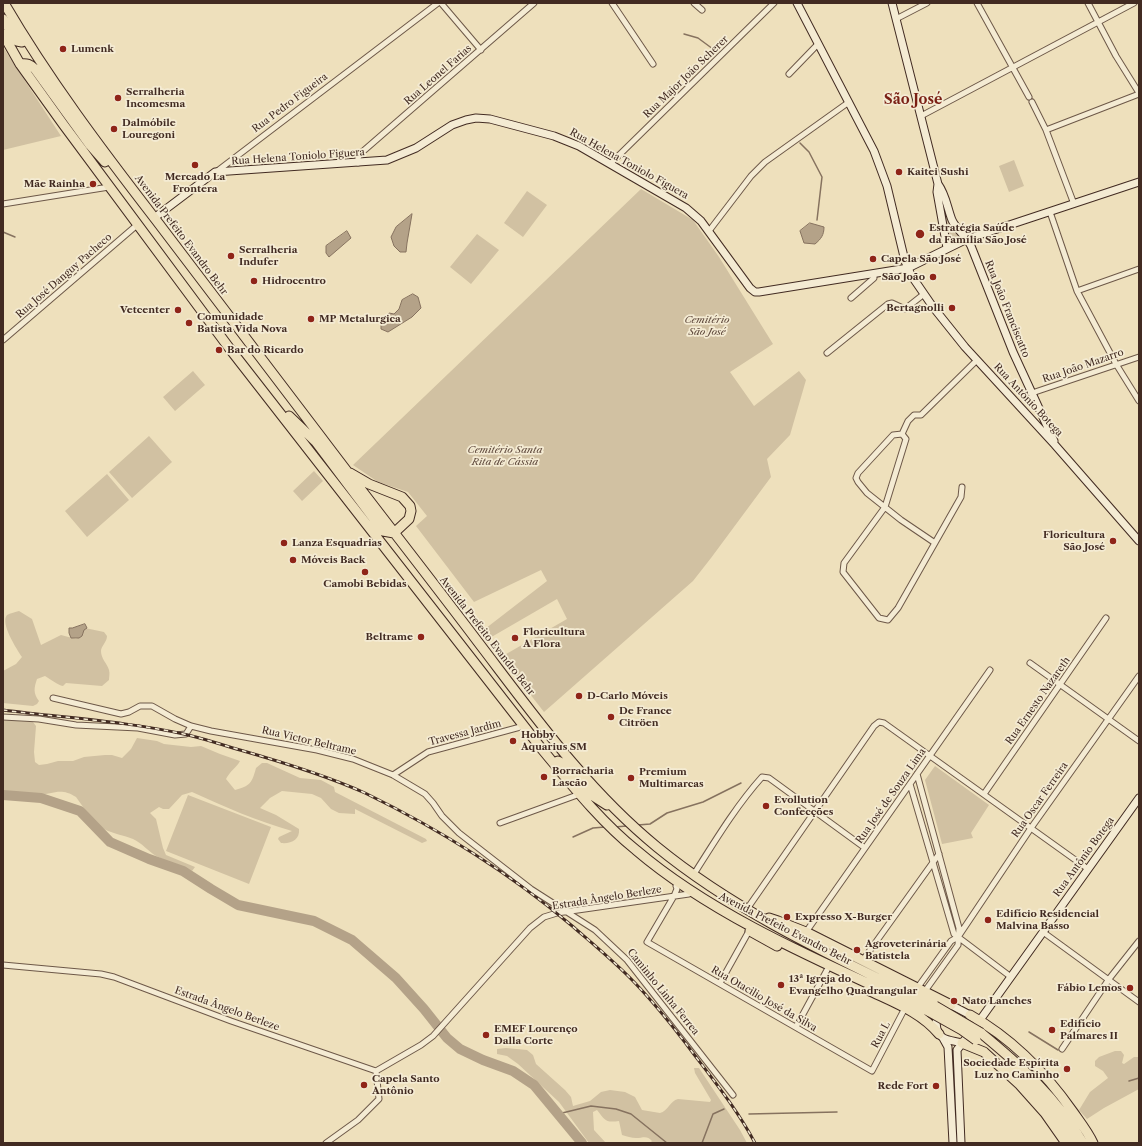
<!DOCTYPE html>
<meta charset="utf-8">
<style>
body{margin:0}
#map{position:relative;width:1142px;height:1146px;overflow:hidden;background:#eee0bc;font-family:"Libre Caslon Text",serif}
canvas{display:block}
.frame{position:absolute;inset:0;border:4px solid #422b22;pointer-events:none}
</style>
<div id="map">
<canvas width="1142" height="1146"></canvas>
<div class="frame"></div>
</div>
<script>
const context = document.querySelector('canvas').getContext('2d');
context.lineJoin = 'round';
function paint(path, color) { context.fillStyle = color; context.fill(path, 'evenodd'); }
function strokePath(path, color, width, dash) { context.strokeStyle = color; context.lineWidth = width; context.lineCap = dash ? 'butt' : 'round'; context.setLineDash(dash || []); context.stroke(path); }
function drawText(font, color, halo, rows, align = 'center') {
  context.font = font + ' "Libre Caslon Text",serif'; context.lineWidth = 3.5; context.setLineDash([]); context.textBaseline = 'middle'; context.strokeStyle = halo; context.fillStyle = color; for (const [text, x, y, turn = 0] of rows) {
    context.save(); context.translate(x, y); context.rotate((+turn || 0) * Math.PI / 180); context.textAlign = isNaN(turn) ? turn : align; if (halo) context.strokeText(text, 0, 0); context.fillText(text, 0, 0); context.restore();
  }
}
paint(new Path2D(`
 M3,47L61,136L3,150Z
 M1014,160L1024,186L1009,192L999,166Z
 M641,189L693,220L719,257L773,344L730,372L754,406L799,371L806,380L790,435L767,459L771,477L711,558L693,581L544,712L501,657L567,619L557,599L488,639L481,632L547,581L541,570L474,602L416,526L427,516L408,492L378,482L353,465Z
 M527,191L547,205L523,237L504,223Z
 M941,198L950,222L962,237L950,244L949,242Z
 M477,234L499,250L471,284L450,267Z
 M193,371L205,385L175,411L163,397Z
 M149,436L172,462L132,498L109,472Z
 M314,471L323,481L302,501L293,491Z
 M107,474L129,500L87,537L65,511Z
 M19,611L32,619L41,645L61,635L76,639L82,636L83,630L85,628L104,632L107,636C107,642 101,646 101,651C101,659 107,663 109,670C110,673 109,677 109,680L102,686L66,683L63,686C58,685 50,679 45,676L37,679C34,688 33,693 39,701L37,704L33,706L3,703V671L16,664L22,657C16,648 0,623 7,615C10,613 16,612 19,611Z
 M3,720L33,722L36,726L34,752L35,762L39,765L47,764L58,761H73L84,757L105,755H112L122,758L131,749L137,738L157,741L164,744L191,747L201,746L220,754L240,761C237,767 230,771 226,779L235,790C250,786 252,783 256,768L262,763H267L300,778L321,780L334,787L335,792L426,839L427,841L422,843L355,809V814L339,813L331,809L321,798L312,794L282,791L270,798L260,808L276,815L299,829C300,840 291,844 281,843L278,839L279,837L292,831C257,821 225,807 192,792L182,795L169,809H163L159,807L150,813L156,819L163,848L166,855L195,867L192,871C180,865 168,862 156,856C148,851 142,843 133,839C124,835 113,834 104,829C92,821 84,808 76,797C61,787 53,794 38,795C27,795 15,793 3,792Z
 M935,766L989,805L971,833L973,838L942,844L925,780Z
 M188,795L271,827L249,884L166,851Z
 M506,1048L527,1050L533,1055L536,1064L565,1090L571,1097L573,1106L590,1101L601,1092L610,1090L625,1092L635,1097L642,1110L660,1113C668,1111 670,1101 678,1099L710,1102L711,1100L695,1073L694,1068H699L740,1130L747,1143H650L652,1141C647,1135 643,1138 636,1138C632,1138 626,1136 622,1135L619,1121C605,1123 605,1120 597,1110L593,1112L594,1130L606,1143H589L559,1102L518,1064L507,1056L497,1054V1049Z
 M1115,1051H1121L1124,1055L1122,1063L1124,1064L1134,1057H1139V1089L1104,1108L1087,1119L1079,1110L1090,1092L1108,1078L1103,1071L1095,1066V1061L1099,1057Z`), '#d1c1a2');
const water = new Path2D(`
 M412,214L407,243L406,252H400L394,246L391,237L396,227Z
 M810,223L824,227C824,235 821,239 815,244L804,243L800,231Z
 M347,231L351,238L329,257L326,253V246Z
 M413,294L418,297L421,308L412,317L388,332L381,329V322L389,313L394,314L399,309L402,300Z
 M85,624L87,628L84,630L82,636L79,638H71L69,633V628H72Z`);
paint(water, '#b4a288');
strokePath(water, '#86725f', 1);
strokePath(new Path2D(`
 M684,34L698,38L717,52
 M800,143L809,152L822,177L817,220
 M3,232L15,237
 M638,825L650,824L667,813L703,802L741,783
 M614,827L627,826
 M573,837L593,828L605,827
 M1029,1032L1058,1050
 M1129,1081L1139,1078
 M558,1114L591,1106L616,1109L631,1114L667,1143
 M749,1114L837,1112
 M702,1143L713,1114L724,1109`), '#86725f', 1.5);
strokePath(new Path2D(`
 M3,795L41,798L80,811L110,842L149,859L183,871L211,889L238,905L314,921L352,940L396,978L424,1009L447,1038L460,1049L483,1060L513,1071L534,1085L582,1143`), '#b4a288', 10);
const street = new Path2D(`
 M441,3L481,50
 M612,3L653,64
 M694,3L702,10
 M977,3L1029,97
 M1088,3L1116,56L1139,93
 M896,19L927,3
 M789,74L818,44
 M1032,102L1046,130L1074,204
 M921,116L1134,3
 M1046,130L1139,94
 M358,163V158L361,153L534,3
 M610,164L774,3
 M216,172L438,3
 M3,204L109,187
 M1050,212L1077,291L1116,364L1139,401
 M709,231L751,176L765,162L849,102
 M1077,291L1139,269
 M851,298L874,278V274
 M3,340L137,225
 M827,353L888,304L892,303L905,309L924,294
 M1032,393L1139,357
 M902,434L906,439L885,507L844,563L843,572L879,618L888,620L898,608L961,497L962,487
 M902,434L893,435L858,473L856,478L858,482L867,493L901,520L935,543
 M902,434L908,421L914,415H921L977,360
 M1030,663L1139,741
 M53,698L121,714L129,712L140,706H152L175,719L191,726L211,731L317,750L353,759L393,775L425,794L433,803L442,816L459,833L531,889L595,930L627,960L733,1095
 M3,717L39,719L76,725L138,728L175,735L186,734L191,726
 M917,774L959,928L958,945L925,991
 M393,775L428,752L524,726
 M910,784L954,934L1011,977
 M984,794L1106,618
 M500,823L580,794
 M694,874C715,841 736,806 762,777L769,778L865,848
 M676,886L677,889L674,896L647,942L872,1071L905,1008
 M747,909L874,726L879,722L884,723L1088,869
 M806,932L990,670
 M1043,932L1139,1002
 M863,960L939,854
 M3,965L101,974L114,977L231,1021L376,1071
 M720,983L749,931
 M918,987L951,941L958,937L1031,828L1139,676
 M796,1027L827,970
 M1062,1049L1109,979L1139,941
 M376,1071L421,1045L433,1036L530,928L544,917L557,913L689,894
 M326,1143L358,1120L379,1099L376,1071`);
const secondary = new Path2D(`
 M797,3L874,151L887,186L905,261L911,275L933,307L965,347L1055,445L1139,541
 M892,3L938,184L937,192L947,248
 M938,184C946,195 947,207 952,220C956,229 966,236 971,246L1013,352L1054,441
 M154,218L215,172L387,160L416,148L452,125L466,120L476,118L490,119L554,136L579,146L686,208L701,221L750,288L755,292H759L908,268L967,239L1139,182
 M947,1007L951,1005L970,1015
 M939,1013C935,1019 935,1032 942,1037C947,1041 956,1041 962,1043
 M943,1038L948,1047L953,1143
 M961,1143L957,1050L980,1020L1139,798`);
const highway = new Path2D(`
 M4,3C49,80 102,150 156,220C211,292 266,364 321,437C373,506 426,573 478,642C533,714 586,789 657,847C740,915 839,959 935,1006
 M3,19L17,41L22,42L26,40
 M3,34L20,64L63,124L230,349L541,748C571,784 600,821 636,850C718,920 832,966 930,1012
 M20,64C27,63 30,64 35,69L90,145L105,162
 M289,416L316,442L383,531L394,533L409,519L411,511L410,506L402,497L369,484L350,473
 M554,763L558,761L562,763L593,796L607,805
 M769,918L778,921L806,932L951,1005
 M750,931L777,946
 M868,990C893,1002 921,1012 939,1034
 M970,1015C1013,1039 1045,1072 1073,1112C1080,1122 1088,1132 1093,1143
 M981,1033C1021,1066 1056,1097 1083,1143
 M962,1043L984,1052L1020,1085L1045,1113L1066,1143
 M1011,1069C1036,1090 1057,1115 1073,1143`);
strokePath(street, '#6d5848', 7);
strokePath(secondary, '#422b22', 9);
strokePath(highway, '#422b22', 11);
strokePath(street, '#f4ebd3', 5);
strokePath(secondary, '#f4ebd3', 7);
strokePath(highway, '#eee0bc', 9);
const rail = new Path2D(`
 M3,710C64,718 127,721 188,735C205,739 223,745 240,750C282,762 325,775 365,793C439,829 508,872 571,925C593,944 615,962 635,983C656,1005 675,1029 693,1053C715,1082 738,1111 755,1143`);
strokePath(rail, '#422b22', 3);
strokePath(rail, '#f4ebd3', 1.5, [4.5]);
const highwayBridge = new Path2D(`
 M935,1006L981,1033
 M930,1012L962,1030L976,1040`);
strokePath(highwayBridge, '#422b22', 11, []);
strokePath(highwayBridge, '#eee0bc', 9);
for (const [x, y, r, color] of [
 [63,49,4,"#8f2418"],
 [118,98,4,"#8f2418"],
 [114,129,4,"#8f2418"],
 [195,165,4,"#8f2418"],
 [899,172,4,"#8f2418"],
 [93,184,4,"#8f2418"],
 [920,234,5,"#8f2418"],
 [231,256,4,"#8f2418"],
 [873,259,4,"#8f2418"],
 [933,277,4,"#8f2418"],
 [254,281,4,"#8f2418"],
 [952,308,4,"#8f2418"],
 [178,310,4,"#8f2418"],
 [311,319,4,"#8f2418"],
 [189,323,4,"#8f2418"],
 [219,350,4,"#8f2418"],
 [1113,541,4,"#8f2418"],
 [284,543,4,"#8f2418"],
 [293,560,4,"#8f2418"],
 [365,572,4,"#8f2418"],
 [421,637,4,"#8f2418"],
 [515,638,4,"#8f2418"],
 [579,696,4,"#8f2418"],
 [611,717,4,"#8f2418"],
 [513,741,4,"#8f2418"],
 [544,777,4,"#8f2418"],
 [631,778,4,"#8f2418"],
 [766,806,4,"#8f2418"],
 [787,917,4,"#8f2418"],
 [988,920,4,"#8f2418"],
 [857,950,4,"#8f2418"],
 [781,985,4,"#8f2418"],
 [1130,988,4,"#8f2418"],
 [954,1001,4,"#8f2418"],
 [1052,1030,4,"#8f2418"],
 [486,1035,4,"#8f2418"],
 [1067,1069,4,"#8f2418"],
 [364,1085,4,"#8f2418"],
 [936,1086,4,"#8f2418"]
]) { const dot = new Path2D(); dot.arc(x, y, r, 0, 2 * Math.PI); context.fillStyle = color; context.fill(dot); strokePath(dot, '#f4ebd3', 1.5); }
drawText('bold 10px', '#422b22', '#f4ebd3', [
 ["Lumenk",71,49],
 ["Serralheria",126,92],
 ["Incomesma",126,104],
 ["Dalmóbile",122,123],
 ["Louregoni",122,135],
 ["Kaitei Sushi",907,172],
 ["Mercado La",195,177,"center"],
 ["Frontera",195,189,"center"],
 ["Mãe Rainha",85,184,"right"],
 ["Estratégia Saúde",929,228],
 ["da Família São José",929,240],
 ["Serralheria",239,250],
 ["Indufer",239,262],
 ["Capela São José",881,259],
 ["São João",925,277,"right"],
 ["Hidrocentro",262,281],
 ["Bertagnolli",944,308,"right"],
 ["Vetcenter",170,310,"right"],
 ["Comunidade",197,317],
 ["Batista Vida Nova",197,329],
 ["MP Metalurgica",319,319],
 ["Bar do Ricardo",227,350],
 ["Floricultura",1105,535,"right"],
 ["São José",1105,547,"right"],
 ["Lanza Esquadrias",292,543],
 ["Móveis Back",301,560],
 ["Camobi Bebidas",365,584,"center"],
 ["Floricultura",523,632],
 ["A Flora",523,644],
 ["Beltrame",413,637,"right"],
 ["D-Carlo Móveis",587,696],
 ["De France",619,711],
 ["Citröen",619,723],
 ["Hobby",521,735],
 ["Aquarius SM",521,747],
 ["Borracharia",552,771],
 ["Lascão",552,783],
 ["Premium",639,772],
 ["Multimarcas",639,784],
 ["Evollution",774,800],
 ["Confecções",774,812],
 ["Edifício Residencial",996,914],
 ["Malvina Basso",996,926],
 ["Expresso X-Burger",795,917],
 ["Agroveterinária",865,944],
 ["Batistela",865,956],
 ["13ª Igreja do",789,979],
 ["Evangelho Quadrangular",789,991],
 ["Fábio Lemos",1122,988,"right"],
 ["Nato Lanches",962,1001],
 ["Edifício",1060,1024],
 ["Palmares II",1060,1036],
 ["EMEF Lourenço",494,1029],
 ["Dalla Corte",494,1041],
 ["Sociedade Espírita",1059,1063,"right"],
 ["Luz no Caminho",1059,1075,"right"],
 ["Capela Santo",372,1079],
 ["Antônio",372,1091],
 ["Rede Fort",928,1086,"right"]
], 'left');
drawText('10px', '#422b22', '#f4ebd3', [
 ["Rua Leonel Farias",438,75,-41],
 ["Rua Major João Scherer",686,77,-44],
 ["Rua Pedro Figueira",290,103,-37],
 ["Rua Helena Toniolo Figuera",298,157,-4],
 ["Rua Helena Toniolo Figuera",629,164,29],
 ["Avenida Prefeito Evandro Behr",181,235,53],
 ["Rua José Danguy Pacheco",64,276,-41],
 ["Rua João Franciscatto",1007,309,68],
 ["Rua João Mazarro",1083,366,-19],
 ["Rua Antônio Botega",1028,400,47],
 ["Avenida Prefeito Evandro Behr",487,636,52],
 ["Rua Ernesto Nazareth",1038,701,-55],
 ["Travessa Jardim",465,733,-15],
 ["Rua Victor Beltrame",309,741,13],
 ["Rua José de Souza Lima",891,796,-55],
 ["Rua Oscar Ferreira",1040,800,-55],
 ["Rua Antônio Botega",1084,857,-54],
 ["Estrada Ângelo Berleze",607,898,-9],
 ["Avenida Prefeito Evandro Behr",785,929,27],
 ["Caminho Linha Ferrea",663,992,51],
 ["Rua Otacilio José da Silva",764,999,30],
 ["Estrada Ângelo Berleze",227,1009,20],
 ["Rua L",881,1035,-62]
]);
drawText('italic 10px', '#5f493c', '#f4ebd3', [
 ["Cemitério",707,320],
 ["São José",707,332],
 ["Cemitério Santa",505,450],
 ["Rita de Cássia",505,462]
]);
drawText('bold 14px', '#7a1f14', '#f4ebd3', [
 ["São José",913,100]
]);
</script>
